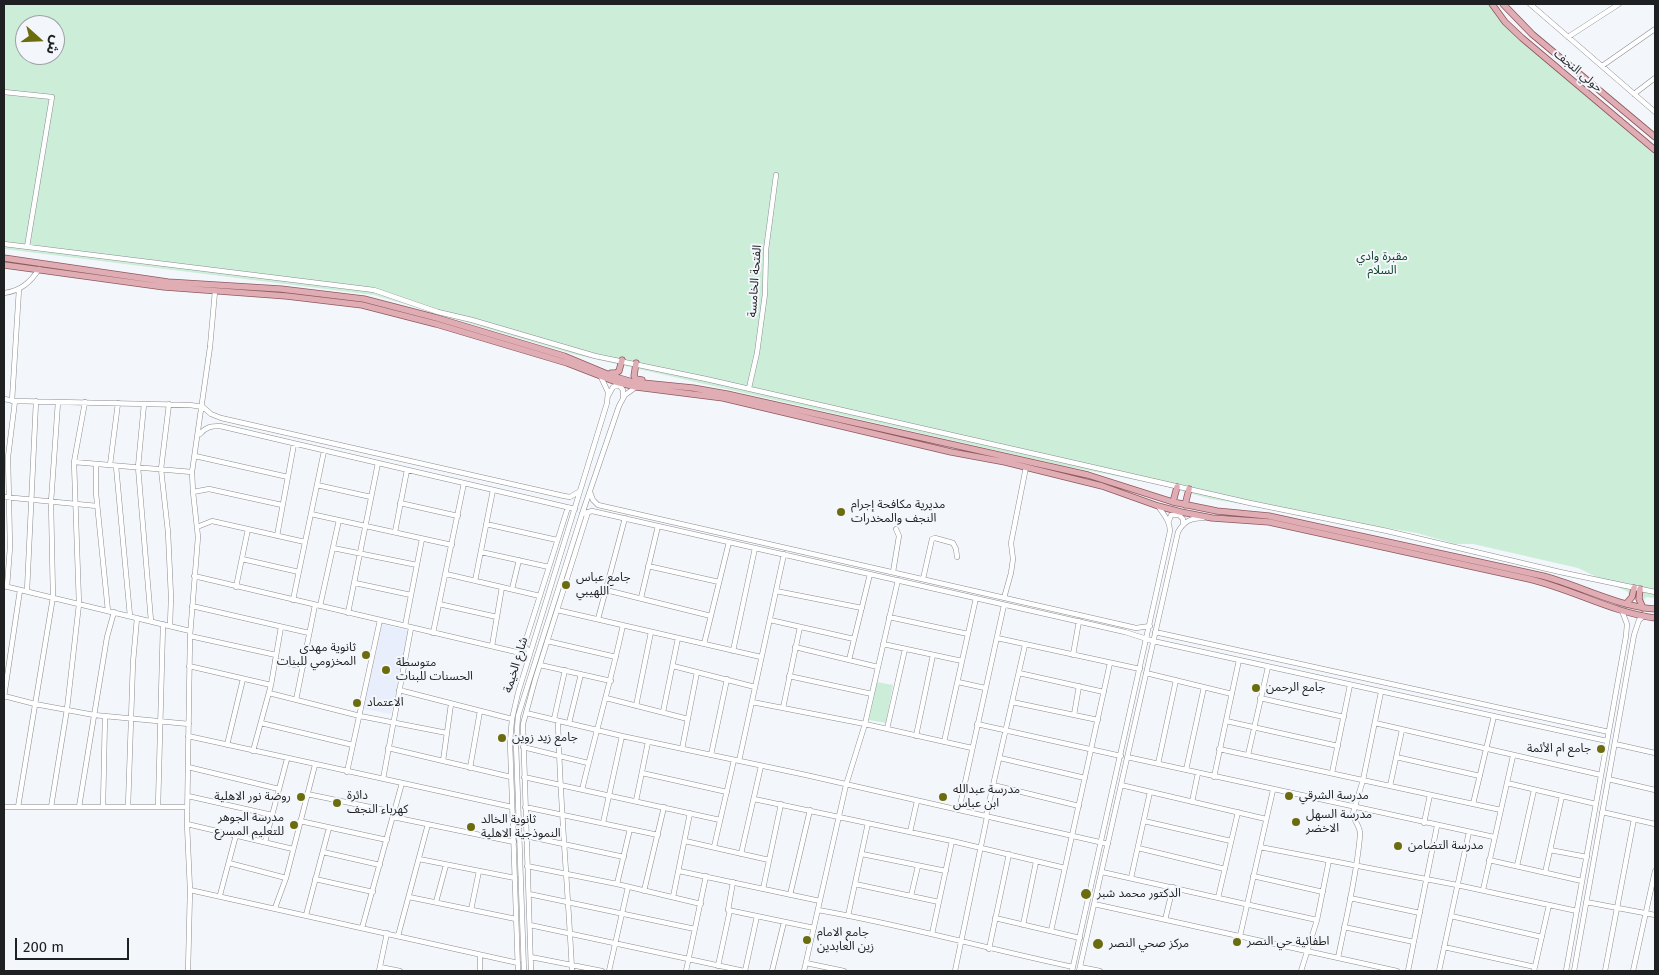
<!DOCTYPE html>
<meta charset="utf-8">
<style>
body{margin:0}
#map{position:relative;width:1659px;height:975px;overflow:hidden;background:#f3f6fb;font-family:"Fira Sans","Noto Sans Arabic",sans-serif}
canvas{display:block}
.frame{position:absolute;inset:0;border:5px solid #1f2022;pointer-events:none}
.north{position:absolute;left:15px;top:15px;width:50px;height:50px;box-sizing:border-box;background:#f3f6fb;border:1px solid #9ea0a4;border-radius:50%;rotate:110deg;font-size:14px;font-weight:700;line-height:20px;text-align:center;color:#1f2022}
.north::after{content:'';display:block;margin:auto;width:18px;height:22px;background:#6b6c0d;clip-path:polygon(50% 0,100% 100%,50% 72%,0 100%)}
.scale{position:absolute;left:15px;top:938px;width:114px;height:22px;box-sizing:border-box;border:2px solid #1f2022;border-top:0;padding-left:6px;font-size:15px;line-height:18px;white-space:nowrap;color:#1f2022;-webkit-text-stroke:4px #f3f6fb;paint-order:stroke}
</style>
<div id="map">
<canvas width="1659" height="975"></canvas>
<div class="frame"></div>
<div class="north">ش</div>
<div class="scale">200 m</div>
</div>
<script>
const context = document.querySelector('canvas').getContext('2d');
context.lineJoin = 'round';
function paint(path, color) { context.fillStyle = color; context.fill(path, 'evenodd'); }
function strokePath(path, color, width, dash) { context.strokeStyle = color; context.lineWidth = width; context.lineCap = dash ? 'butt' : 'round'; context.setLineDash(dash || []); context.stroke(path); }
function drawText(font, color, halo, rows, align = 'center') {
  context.font = font + ' "Fira Sans","Noto Sans Arabic",sans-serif'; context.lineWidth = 4; context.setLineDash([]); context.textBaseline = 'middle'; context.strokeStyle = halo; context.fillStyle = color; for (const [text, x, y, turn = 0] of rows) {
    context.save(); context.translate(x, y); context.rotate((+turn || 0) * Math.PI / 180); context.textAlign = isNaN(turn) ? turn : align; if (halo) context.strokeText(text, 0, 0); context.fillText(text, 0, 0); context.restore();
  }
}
paint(new Path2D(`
 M382,624L409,631L391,714L363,709Z`), '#e8eefb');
paint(new Path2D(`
 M4,4H1490L1497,17L1511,32L1655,155V598L1646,597L1643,601L1630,598L1628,592L1578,568L1473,544H1455L1417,533L1211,499L1156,484L1061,465L577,355L374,295L4,249ZM25,25H55V55H25Z
 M877,682L893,685L886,723L869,720Z`), '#cceed8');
const minor = new Path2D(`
 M1530,4L1655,112
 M1568,37L1619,4
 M1602,66L1655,29
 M4,92L52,97L27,247
 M1634,94L1655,78
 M4,244L374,290L438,312L472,320L595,356L706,379L1250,503L1387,531L1560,572L1655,592
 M4,293C20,291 30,283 39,269
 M749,388L757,353L765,294L766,250L776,175
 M608,396L613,387L619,385L623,390V397
 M4,399L15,401L190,405L203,407L211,414L221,418L564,496L570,497L580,491
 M12,401L19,289
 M144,404L138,467L151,621
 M169,404L161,469L168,532L171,597L170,626
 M200,434C206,427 211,426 220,426L575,509
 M195,456L288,477
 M74,462L85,402
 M96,464V493L108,611
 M110,465L118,403
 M116,466L130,616
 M317,485L371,497
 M193,492L209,489L282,505
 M590,492L593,500L598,505L1136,628L1150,626
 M4,497L97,506
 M400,503L458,516
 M311,514L452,545
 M582,514L592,511L658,526L1125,632L1153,641L1607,741
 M1169,521L1171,515H1179L1183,519V525
 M486,524L557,540
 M197,527L212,521L305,542
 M395,532L407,470
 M277,536L294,444
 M333,548L417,565
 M481,552L549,567
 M242,559L299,572
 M648,566L719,582
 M893,572L899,536L896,529
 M446,574L540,596
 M194,576L529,655
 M923,579L932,539L935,538L953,543L956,549L957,557
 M475,581L493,490
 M355,583L411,595
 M4,586L190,631
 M7,587L10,547L8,457L15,401
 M236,587L248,529
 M512,589L519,560
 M606,590L711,616
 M27,591L36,401
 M776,591L862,608
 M641,598L658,526
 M1004,598L1011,573L1013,559L1011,543L1026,467
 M293,600L324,451
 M439,604L497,617
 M192,606L309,633
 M320,606L339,520
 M557,610L761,657
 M348,613L378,463
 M889,617L968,634
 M598,619L625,518
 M770,620L854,639
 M405,626L422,539
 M1155,632L1609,732
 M433,633L464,483
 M190,636L276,655
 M997,638L1140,669
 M547,641L616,657
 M704,644L729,542
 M883,644L962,661
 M492,646L502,587
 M795,647L878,667
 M733,651L755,548
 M530,652L525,647V643L568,507
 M1073,655L1079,621
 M275,660L303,667
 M849,660L870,574
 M540,665L611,681
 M189,666L271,685
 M673,666L755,687
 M1019,673L1104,692
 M1146,673L1232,694
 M789,676L872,694
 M958,682L985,688
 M399,690L512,719
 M269,693L360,716L447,733
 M4,696L35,704L94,715L189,724
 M4,697L20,590
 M606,698L688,719
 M1260,698L1344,717
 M296,700L315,605
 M752,702L865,724L972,748
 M1012,702L1098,720
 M636,706L651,632
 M783,708L800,627
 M663,712L678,638
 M526,713L622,736L806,775L1108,844
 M1074,715L1079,686
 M554,719L565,670
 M558,721C560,804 568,888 572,971
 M1226,721L1338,746
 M261,723L353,745
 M569,723L581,674
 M1375,723L1601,775
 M977,724L1121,756
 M887,729L905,649
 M188,736L512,807
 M916,736L933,655
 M944,742L976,598
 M1615,744L1655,753
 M227,745L243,679
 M523,747L588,763
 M388,748L511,777
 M682,749L697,672
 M1219,749L1501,810
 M253,751L271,685L281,627
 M711,755L727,679
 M1248,755L1268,667
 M1127,757L1494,837
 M1396,757L1480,776
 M1000,758L1085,778
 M443,761L451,704
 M739,761L784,554
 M1158,764L1176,680
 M188,767L279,789
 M470,768L480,711
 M1186,770L1204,687
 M347,772L380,620
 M642,773L727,792
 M1332,773L1350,685
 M524,777L720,820
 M1214,777L1239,660
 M383,779L411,628
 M1608,779L1655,790
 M1507,783L1596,804
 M993,785L1079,806
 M1121,785L1266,819
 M1390,786L1402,730
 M582,790C595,735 611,681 623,625
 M307,794L394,812
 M188,796L272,815
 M754,799L952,841L1065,868
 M636,801L648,742
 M1192,802L1198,773
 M1473,804L1494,716
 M4,807H187
 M18,807L53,597L51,502L58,402
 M51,807L67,709L79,604L74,462L192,472
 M79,807L107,637L114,612
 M103,807L105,716
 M128,807L133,662L137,618
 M158,807L163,624
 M525,807L658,835
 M959,810L1004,605
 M1602,812L1655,824
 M986,816L1025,645
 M393,817L514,842
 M300,821L387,840
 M1144,821L1231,841
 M603,823L622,736
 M1424,823L1430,795
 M187,824L293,849
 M910,832L917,801
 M526,836L624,857
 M685,841L769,860
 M265,842L287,759
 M714,847L734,760
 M1260,847L1457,885L1577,911
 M1138,848L1225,869
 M1550,850L1587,857
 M323,852L380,865
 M741,854L761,766
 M862,854L946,871
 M419,859L515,878
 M1489,860L1582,881
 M229,863L286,878
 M527,866L617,884L701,904
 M1517,866L1534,790
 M679,871L820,901
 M1102,872L1317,920
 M1545,873L1562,796
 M1253,876L1323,892
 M1131,878L1150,792
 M315,879L373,892
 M733,882L728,910L814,928
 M617,884L630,829
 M855,884L939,902
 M763,889L781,804
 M190,890L518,963
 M1483,890L1513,756
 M644,891L664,807
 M529,894L695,929
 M220,895L236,835
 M790,895L810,810
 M911,896L918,866
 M409,897L516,919
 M673,897L690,813
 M1218,898L1238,812
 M1350,898L1420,913
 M436,902L446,865
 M1586,902L1655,915
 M1094,904L1397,971
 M275,908L286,878L315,765
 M471,910L479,871
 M818,910C904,925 988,949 1073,967
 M306,915L329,828
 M848,916L868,823
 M1451,916L1542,937
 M995,918L1080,938
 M1165,920L1173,887
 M530,925L744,971
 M1023,925L1036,862
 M1344,927L1414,942
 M362,928L402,783
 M1051,931L1110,663
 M932,934L952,841
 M398,936L428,824
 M1240,936L1273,790
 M1444,947L1535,967
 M989,949L1009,854
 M480,955V971
 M531,957L602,971
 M1338,958C1346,918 1357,875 1360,835C1361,826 1353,821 1353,813L1363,780L1381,692
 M806,963L844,971
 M718,966L730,910
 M380,967L400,971
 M1080,967L1100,971
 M188,971L190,890L187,824L190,636L198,537L193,492L192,472L210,347L215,291
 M379,971L387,933
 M518,971L510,742L512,719L518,693L607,403L608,392L601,377
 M524,971L516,743L518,716L582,514L619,406L625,395L636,387
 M531,971L523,724L535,680L588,512
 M609,971L628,887
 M686,971L706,876
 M745,971L757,916
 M772,971L784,922
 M804,971L846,785L865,724L898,580
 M955,971L987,817
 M1072,971L1170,531C1170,521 1164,515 1158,506
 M1079,971L1178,532C1184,521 1191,518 1203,518
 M1301,971L1317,920L1329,860
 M1408,971L1437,826
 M1439,971L1469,832
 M1534,971L1549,905
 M1566,971L1626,636L1627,624L1622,611
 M1574,971L1634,635L1639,620L1644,616
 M1605,971L1634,819
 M1633,971L1655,871`);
const major = new Path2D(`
 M1492,4L1505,22L1522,38L1655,150
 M1503,4L1532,34L1655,137
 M4,258L168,282L281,289L364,299L437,318L564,356L612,376L633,382L693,388L727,394L1088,475L1173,502L1217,511L1269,516L1543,576C1581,586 1616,606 1655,609
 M4,265L164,287L286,296L362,305L436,324L567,363L616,382L636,387L723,398L951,452L1005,462L1102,486L1158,506L1181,512L1212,518L1269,522L1529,579C1572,589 1611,612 1655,618
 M636,363L634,376L636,379L642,380
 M611,373H616L619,371L622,360
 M1173,502L1177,487
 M1185,505L1189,489
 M1640,589L1639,599L1643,608
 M1626,604L1632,597L1634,588`);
strokePath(minor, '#8a8d91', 5.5);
strokePath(major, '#8e595f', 7);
strokePath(minor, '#fff', 4.5);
strokePath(major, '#dfadb3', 5.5);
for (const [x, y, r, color] of [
 [841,512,5,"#6b6c0d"],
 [566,585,5,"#6b6c0d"],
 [366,655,5,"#6b6c0d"],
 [386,670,5,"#6b6c0d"],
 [1256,688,5,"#6b6c0d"],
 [357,703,5,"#6b6c0d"],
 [502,738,5,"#6b6c0d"],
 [1601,749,5,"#6b6c0d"],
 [1289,796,5,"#6b6c0d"],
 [301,797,5,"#6b6c0d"],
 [943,797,5,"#6b6c0d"],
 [337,803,5,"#6b6c0d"],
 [1296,822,5,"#6b6c0d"],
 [294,825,5,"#6b6c0d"],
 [471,827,5,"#6b6c0d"],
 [1398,846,5,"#6b6c0d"],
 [1086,894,6,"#6b6c0d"],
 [807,940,5,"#6b6c0d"],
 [1237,942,5,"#6b6c0d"],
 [1098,944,6,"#6b6c0d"]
]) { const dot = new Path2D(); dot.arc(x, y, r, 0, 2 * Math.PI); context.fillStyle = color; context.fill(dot); strokePath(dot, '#f3f6fb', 2); }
drawText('12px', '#1f2022', '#f3f6fb', [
 ["حولي النجف",1578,71,40],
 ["الفتحة الخامسة",755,281,-86],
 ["شارع الخيمة",516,665,-73]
]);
drawText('12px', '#0f452b', '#f3f6fb', [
 ["مقبرة وادي",1382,257],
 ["السلام",1382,271]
]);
drawText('12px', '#1f2022', '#f3f6fb', [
 ["مديرية مكافحة إجرام",851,505],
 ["النجف والمخدرات",851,519],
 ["جامع عباس",576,578],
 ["اللهيبي",576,592],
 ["ثانوية مهدي",356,648,"right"],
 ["المخزومي للبنات",356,662,"right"],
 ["متوسطة",396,663],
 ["الحسنات للبنات",396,677],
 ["جامع الرحمن",1266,688],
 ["الاعتماد",367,703],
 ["جامع زيد زوين",512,738],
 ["جامع ام الأئمة",1591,749,"right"],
 ["مدرسة عبدالله",953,790],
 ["ابن عباس",953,804],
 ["دائرة",347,796],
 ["كهرباء النجف",347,810],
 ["مدرسة الشرقي",1299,796],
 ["روضة نور الاهلية",291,797,"right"],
 ["مدرسة السهل",1306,815],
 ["الاخضر",1306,829],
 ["مدرسة الجوهر",284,818,"right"],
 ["للتعليم المسرع",284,832,"right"],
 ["ثانوية الخالد",481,820],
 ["النموذجية الاهلية",481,834],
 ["مدرسة التضامن",1408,846],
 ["الدكتور محمد شبر",1097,894],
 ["جامع الامام",817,933],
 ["زين العابدين",817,947],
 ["اطفائية حي النصر",1247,942],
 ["مركز صحي النصر",1109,944]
], 'left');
</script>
